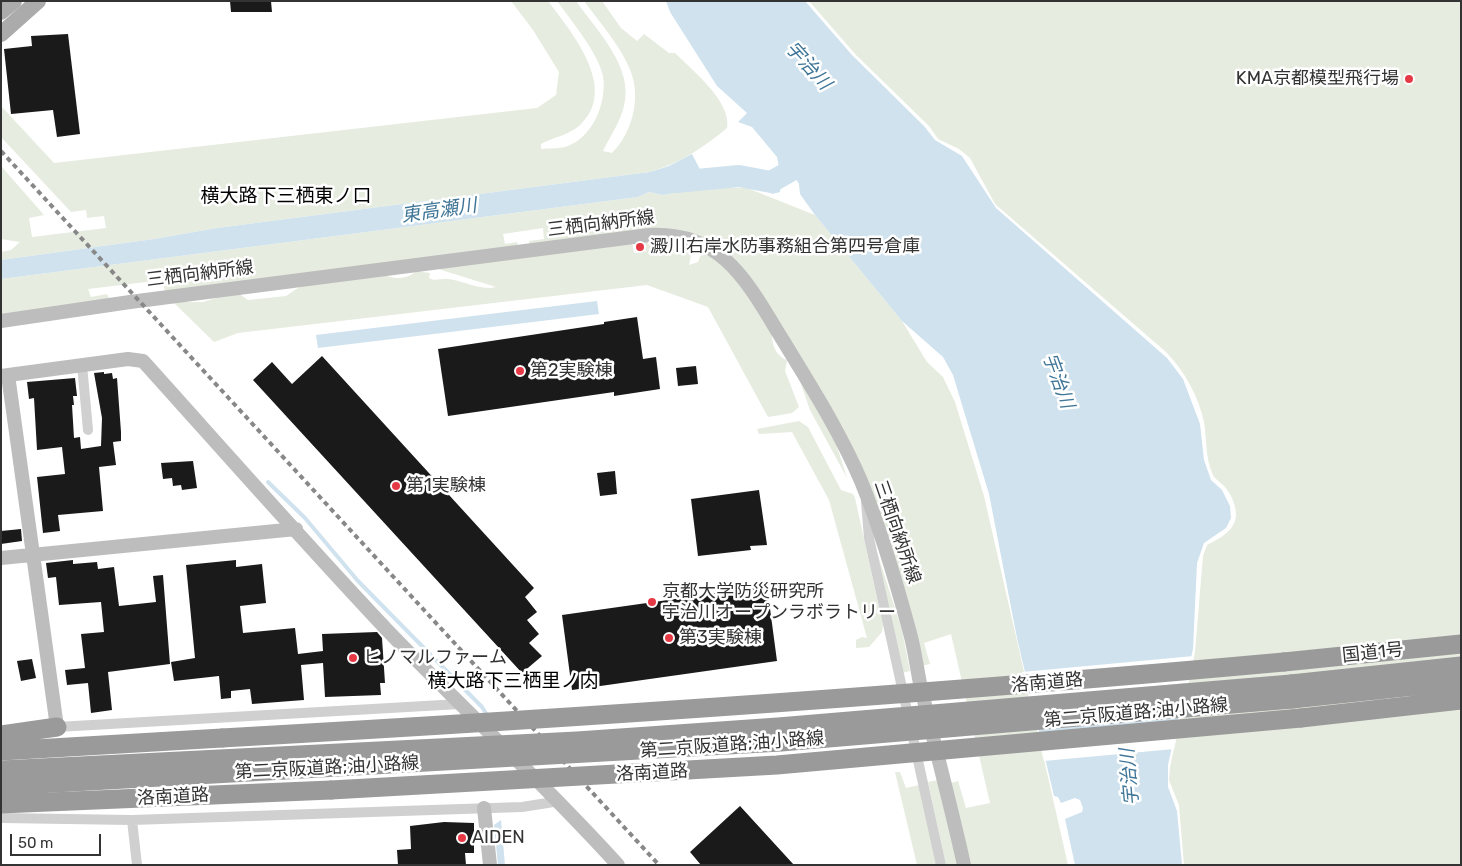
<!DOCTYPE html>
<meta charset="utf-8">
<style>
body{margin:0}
#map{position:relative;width:1462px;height:866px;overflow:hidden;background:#fff;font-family:Rubik,sans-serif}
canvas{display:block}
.frame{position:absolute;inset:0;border:2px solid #333;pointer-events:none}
.scale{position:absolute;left:10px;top:834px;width:91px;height:22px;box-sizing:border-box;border:2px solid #333;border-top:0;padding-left:6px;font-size:15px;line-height:18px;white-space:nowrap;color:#333;-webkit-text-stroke:4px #fff;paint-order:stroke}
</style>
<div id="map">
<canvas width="1462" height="866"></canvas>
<div class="frame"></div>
<div class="scale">50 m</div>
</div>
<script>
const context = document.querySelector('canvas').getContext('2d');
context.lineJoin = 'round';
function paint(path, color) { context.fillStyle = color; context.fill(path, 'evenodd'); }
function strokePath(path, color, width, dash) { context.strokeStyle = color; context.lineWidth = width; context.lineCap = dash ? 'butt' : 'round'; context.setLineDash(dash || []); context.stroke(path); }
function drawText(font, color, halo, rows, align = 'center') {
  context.font = font + ' Rubik,"Noto Sans JP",sans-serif'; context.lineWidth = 5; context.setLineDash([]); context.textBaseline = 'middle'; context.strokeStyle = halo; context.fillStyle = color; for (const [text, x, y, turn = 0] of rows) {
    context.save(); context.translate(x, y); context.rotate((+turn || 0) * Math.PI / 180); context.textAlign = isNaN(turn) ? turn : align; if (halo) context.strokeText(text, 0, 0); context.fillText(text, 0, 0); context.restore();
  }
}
paint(new Path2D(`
 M511,1H548C572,33 620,89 579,126C567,136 553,137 541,144V149C549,148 561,149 568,146C594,136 607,101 603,76C599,54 570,19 557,1H576C597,31 634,67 624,106C620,123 610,136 603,151L612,153C632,133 641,99 631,72C621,46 600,23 584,1H602L621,28L637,41L644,34L669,53H675C692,70 732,102 727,128C703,148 680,163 650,172L217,228L154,239L1,260V252L11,250L20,242L1,239V166L44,215L29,218L32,237L106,228L104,216L87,218L86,210L71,212L1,137V106L54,163L537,108L556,95L559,72L533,30Z
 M809,1H1461V865H1184L1179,805L1169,780L1170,767L1195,652L1203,556L1207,545C1218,539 1231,533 1235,521C1239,510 1231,493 1224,486C1220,482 1215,479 1213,475C1205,458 1207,440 1204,422C1198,395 1185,372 1166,352L995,204L970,158L959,149L938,139L929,126L856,55Z
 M709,187L747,188L815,215L902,321L927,362L943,377L955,402L984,496L1068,865H969L951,783L958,781L966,808L990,803L951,634L924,643L930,664L921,666L881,522L763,300L693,236L530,247L529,241L544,239L543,228L503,234L505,244L517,242L520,250L165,293L163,280L88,289L91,297L107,294L110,300L1,316V279L638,197L649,192L663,195Z
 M645,240H651C659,248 674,249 683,243L693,246L689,265L698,262L703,249L730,270L772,331C771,342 775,356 787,360L785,371L799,407L792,413L768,417L708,307L647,285L238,333L214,342L173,302H203L233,293H238L248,300L286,296L301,286L385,275C394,280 409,279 416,271L430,273L429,278C436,282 440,278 448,279C464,281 481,291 496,287L432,267L632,242L634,253L646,251Z
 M794,364L832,431L847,478L810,410Z
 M799,421L808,427L841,490L853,494L855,498L883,625L882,632L869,647L856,648V640L862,637L867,638L829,500L792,432L759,434L757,429Z
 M875,546L902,630L910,671L902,673Z
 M895,772H900L906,788L919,785L937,865H917Z
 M938,780L958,865H946L928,782Z`), '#e6ecdf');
paint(new Path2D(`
 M666,1H805L852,55L924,126L935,140L962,156L996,208L1167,358L1183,379L1200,424L1204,460L1211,480L1222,490L1230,506L1231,518L1226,528L1204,543L1197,563L1193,649L1168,765V787L1177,811L1182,865H1075L1065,819L1082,812L1083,808L1080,800L1075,798L1061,803L1058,797L1054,796L1017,638L989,494L953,375L943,357L902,321L815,215L800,194L799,184L796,179L781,184L780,192L772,194L765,185L767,175L779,167L777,157L752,127L738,122L747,113L717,86L670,12Z
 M692,154L709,187L663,195L649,192L638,197L1,279V260L154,239L217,228L650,172L669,166Z
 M597,301L599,314L318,348L316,335Z
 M501,820L505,865H498L494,825Z`), '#cfe2ee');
paint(new Path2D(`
 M1194,656L1188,683L1029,698L1022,672Z
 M1180,721L1174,749L1044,761L1037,734Z`), '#fff');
strokePath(new Path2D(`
 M268,482L305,518L358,581L482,707L487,715`), '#cfe2ee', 4);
strokePath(new Path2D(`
 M676,182L739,176L771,182L792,170`), '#cfe2ee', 22);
paint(new Path2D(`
 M230,1H271L272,12H231Z
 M68,34L80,134L57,137L53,110L11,114L4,49L32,46L31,36Z
 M637,317L643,359L656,357L660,389L614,396V392L448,416L438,349L604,324V322Z
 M322,356L534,588L525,597L537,612L527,620L539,634L529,643L542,656L522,673L253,380L272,362L292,384Z
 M696,366L698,384L678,386L676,368Z
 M104,372V374L112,373L113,379L117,378L121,432V441L113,442L116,465L99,467L103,511L58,515L60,531L43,533L37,477L65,474L62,447L37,450L34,398L29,399L27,382L75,378L77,396H73L74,405H72L74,438L80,437L81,449L101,446L102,418L94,373Z
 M193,461L197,488L182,490L181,485L173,486L172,478L163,479L161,463Z
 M615,471L617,494L600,496L597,473Z
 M759,490L767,545L750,546L751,550L698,556L691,499Z
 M21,529L22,541L1,544V531Z
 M73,560V564L97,562L98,569L114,567L119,606L156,602L153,576L163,575L170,664L108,672L112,710L91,713L88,683L67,685L65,670L85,668L81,634L104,632L101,602L59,605L56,577L48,578L46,563Z
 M236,560V567L262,564L266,603L240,606L243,633L295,628L298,654L323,651L322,634L377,632L382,638L385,683H380L381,695L325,697L323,663L301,665L304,700L252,704L250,689L231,691V698L221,699L219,676L174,681L171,662L195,658L186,565Z
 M767,586L777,661L572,690L562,615Z
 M32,659L36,678L21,681L17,661Z
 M740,806L794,865H701L690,852Z
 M444,822L474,823V853H465L466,865H398L397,850L411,849L410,826Z`), '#1a1a1a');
strokePath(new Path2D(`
 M82,365L88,430
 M866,502L869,538L941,865
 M57,727L460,704
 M1,818L132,820L522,807L560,801
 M132,820L137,865`), '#d0d0d0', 10);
strokePath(new Path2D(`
 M1,321L130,302L649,235C725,231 749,286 784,342C812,388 840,432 861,481C881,530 896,581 910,633C915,651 917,670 921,688C935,747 951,806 964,865
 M8,375L57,727
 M1,376L128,359L143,361C224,451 304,542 387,630C463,709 544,783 618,865
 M1,558L296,529
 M484,808L490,865`), '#bdbdbd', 14);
strokePath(new Path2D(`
 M1,12L14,1
 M1,34L38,1`), '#ababab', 16);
strokePath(new Path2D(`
 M1284,662L1461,644
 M1291,684L1461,666
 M1292,699L1461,681
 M1301,718L1461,700
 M1,735L57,727
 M1,751L222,738
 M1,804L331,790`), '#9a9a9a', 19);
strokePath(new Path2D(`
 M1,151L659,865`), '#888', 4, [5, 4]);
strokePath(new Path2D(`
 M222,738C577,718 931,694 1284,662
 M1,770L577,741L778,727L1291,684
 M1,786L781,742L1292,699
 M331,790L777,765L1301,718`), '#9a9a9a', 19);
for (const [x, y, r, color] of [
 [1409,79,5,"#e63946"],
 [640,247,5,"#e63946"],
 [520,371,5,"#e63946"],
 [396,486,5,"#e63946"],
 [652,602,5,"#e63946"],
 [669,638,5,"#e63946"],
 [353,658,5,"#e63946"],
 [462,838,5,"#e63946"]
]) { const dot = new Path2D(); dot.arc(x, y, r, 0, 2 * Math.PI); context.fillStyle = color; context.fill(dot); strokePath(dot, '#fff', 2); }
drawText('18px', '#333', '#fff', [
 ["KMA京都模型飛行場",1399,79,"right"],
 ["澱川右岸水防事務組合第四号倉庫",650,247],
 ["第2実験棟",530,371],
 ["第1実験棟",406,486],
 ["京都大学防災研究所",662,592],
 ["宇治川オープンラボラトリー",662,613],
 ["第3実験棟",679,638],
 ["ヒノマルファーム",363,658],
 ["AIDEN",472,838]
], 'left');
drawText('18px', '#333', '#fff', [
 ["三栖向納所線",601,224,-7],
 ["三栖向納所線",200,274,-7],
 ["三栖向納所線",897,532,71],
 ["国道1号",1373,653,-6],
 ["洛南道路",1047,683,-5],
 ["第二京阪道路;油小路線",1136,713,-5],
 ["第二京阪道路;油小路線",732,745,-4],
 ["第二京阪道路;油小路線",327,768,-3],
 ["洛南道路",652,773,-3],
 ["洛南道路",173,797,-3]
]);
drawText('italic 19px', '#3f7597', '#fff', [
 ["宇治川",808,66,48],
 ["東高瀬川",439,211,-8],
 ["宇治川",1058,381,70],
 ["宇治川",1130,777,-95]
]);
drawText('19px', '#000', '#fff', [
 ["横大路下三栖東ノ口",286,197],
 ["横大路下三栖里ノ内",513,682]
]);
</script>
